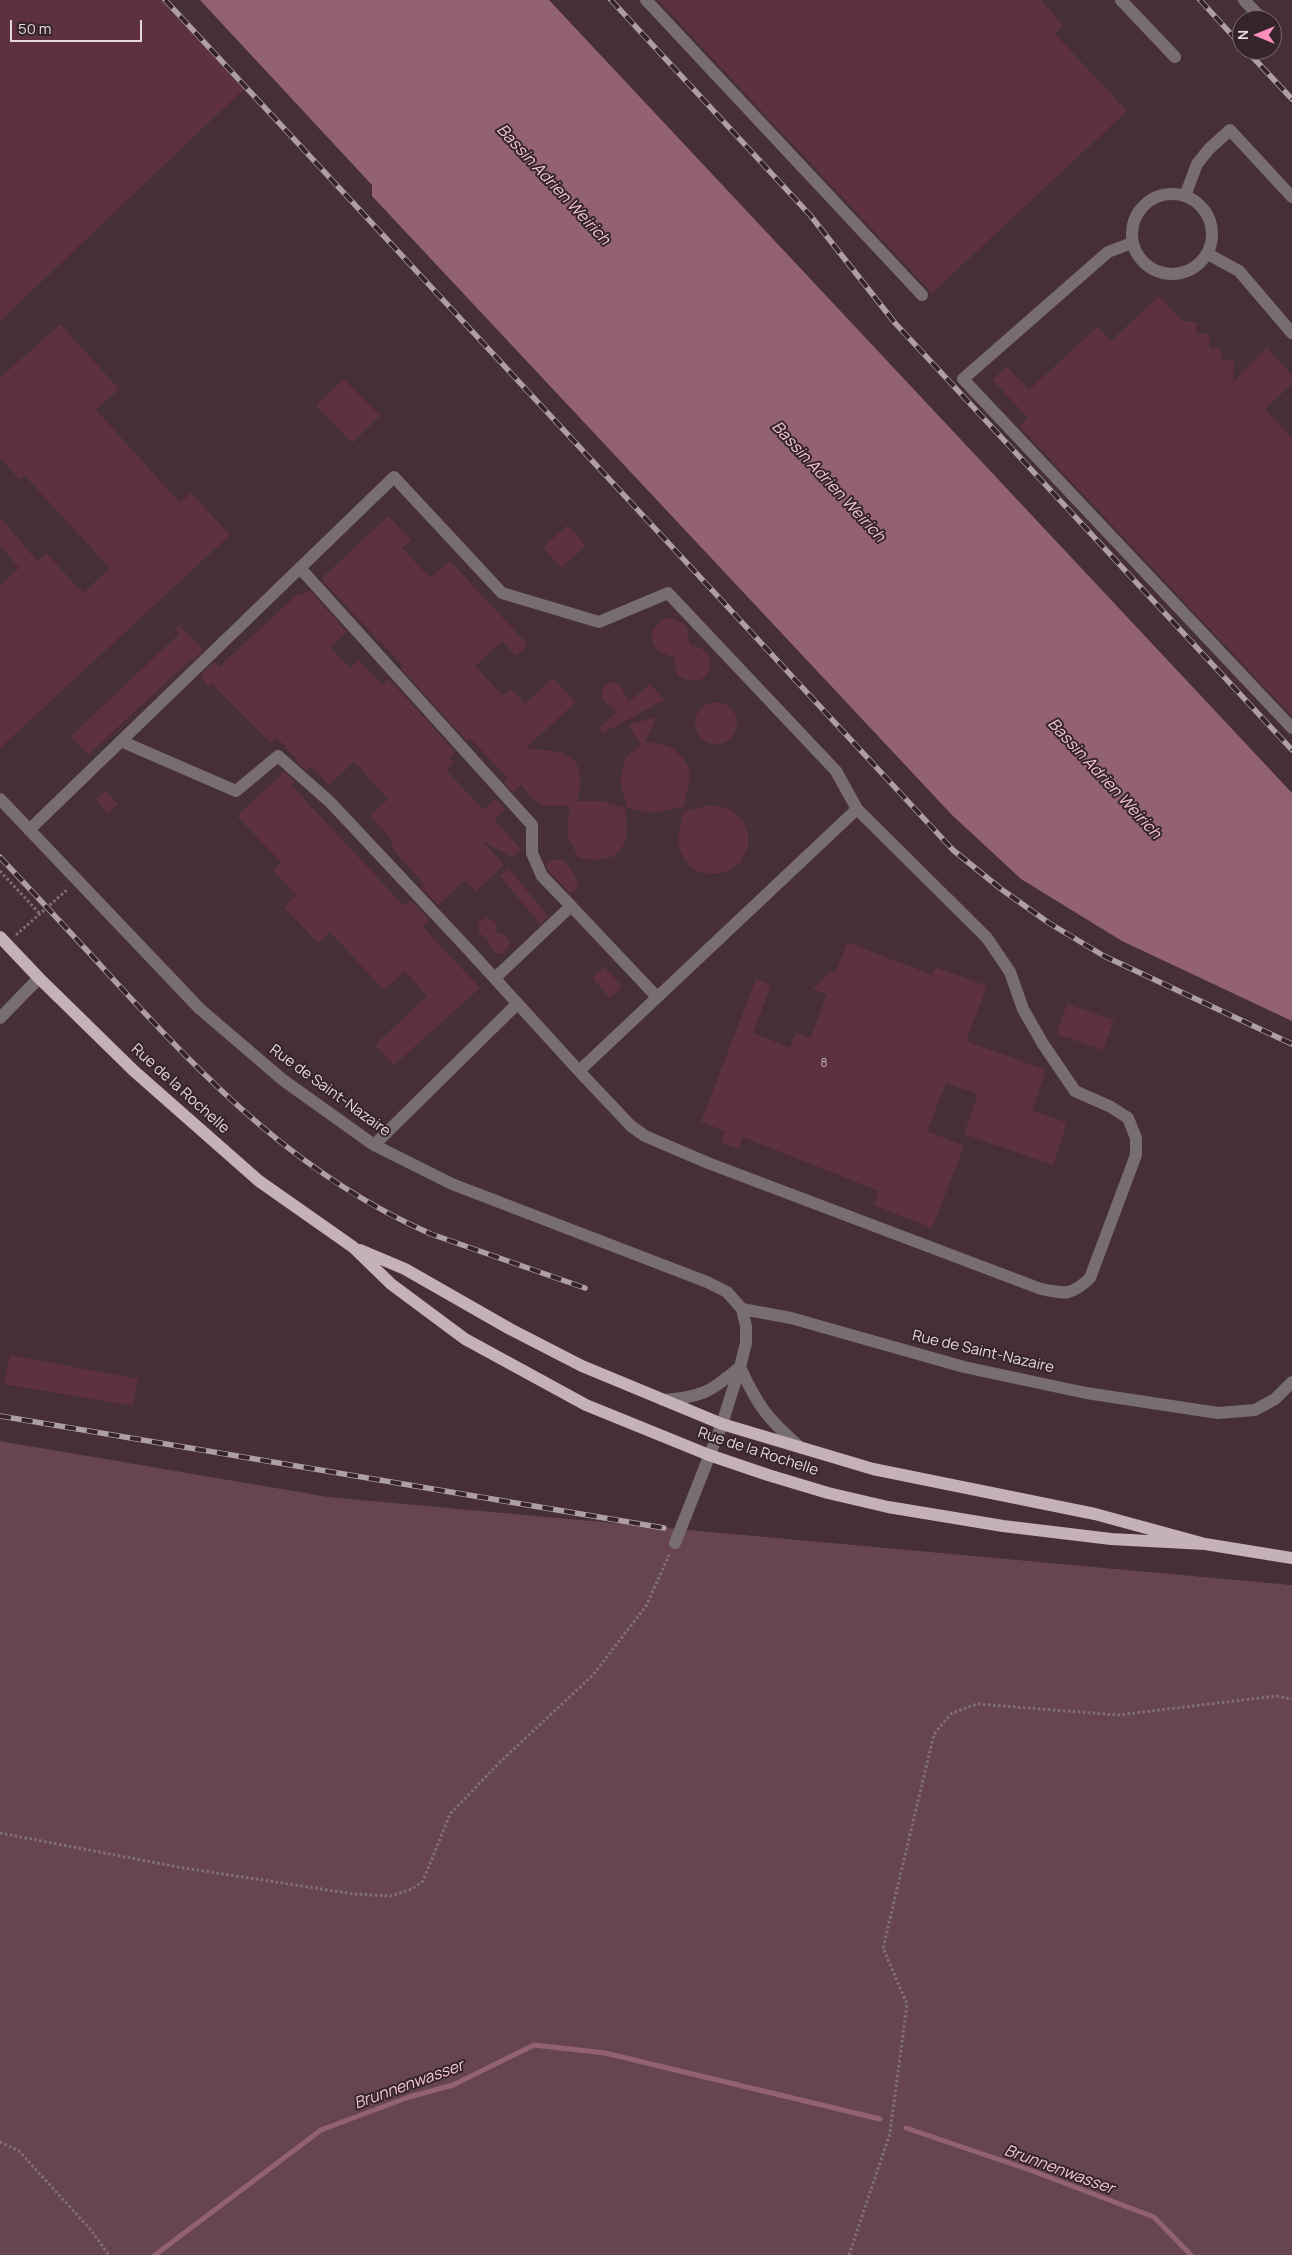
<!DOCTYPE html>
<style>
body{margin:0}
#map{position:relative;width:1292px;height:2255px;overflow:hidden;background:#36242b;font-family:Manrope,sans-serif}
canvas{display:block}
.north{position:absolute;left:1232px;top:10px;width:50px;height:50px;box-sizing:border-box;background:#36242b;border:1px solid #7c6c72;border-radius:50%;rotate:270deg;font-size:14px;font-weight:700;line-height:20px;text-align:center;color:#e4d8dc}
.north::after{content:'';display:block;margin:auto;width:18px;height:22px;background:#fe8ebc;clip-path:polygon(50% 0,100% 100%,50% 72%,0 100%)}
.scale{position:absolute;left:10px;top:20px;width:132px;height:22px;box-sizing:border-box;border:2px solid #e4d8dc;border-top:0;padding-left:6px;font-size:15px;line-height:18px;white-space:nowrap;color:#e4d8dc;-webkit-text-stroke:4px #36242b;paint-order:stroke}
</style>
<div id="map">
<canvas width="1292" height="2255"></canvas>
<div class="north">N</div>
<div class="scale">50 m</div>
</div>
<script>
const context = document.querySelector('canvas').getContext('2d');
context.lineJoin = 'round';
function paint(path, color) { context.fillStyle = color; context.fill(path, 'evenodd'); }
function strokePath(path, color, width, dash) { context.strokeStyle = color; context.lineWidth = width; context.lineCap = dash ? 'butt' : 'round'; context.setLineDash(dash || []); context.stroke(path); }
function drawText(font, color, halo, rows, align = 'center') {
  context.font = font + ' Manrope,sans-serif'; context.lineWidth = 4; context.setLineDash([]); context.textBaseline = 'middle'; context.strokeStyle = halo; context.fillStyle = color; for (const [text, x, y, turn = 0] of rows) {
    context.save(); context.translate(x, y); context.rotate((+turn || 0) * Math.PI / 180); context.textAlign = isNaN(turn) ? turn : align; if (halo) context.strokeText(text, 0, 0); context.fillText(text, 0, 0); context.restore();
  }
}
paint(new Path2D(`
 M0,0H1292V1585L329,1497L0,1441ZM1242,20H1272V50H1242Z`), '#472f38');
paint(new Path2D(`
 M0,1441L329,1497L1292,1585V2255H0Z`), '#664551');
paint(new Path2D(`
 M200,0H549L1292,793V1021L1122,941L1021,879L952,815L372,196V185Z`), '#936174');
strokePath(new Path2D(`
 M906,2128L1030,2170L1154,2217L1191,2255
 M155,2255L321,2130L409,2097L453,2085L534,2045L605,2053L880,2119`), '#936174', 5);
paint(new Path2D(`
 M0,0H161L244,89L0,321Z
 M658,0H1041L1063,25L1055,34L1127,111L932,293Z
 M1159,296L1182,321L1197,322L1196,334H1210L1209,349L1221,348V361L1234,359L1233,382L1267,348L1292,375V384L1265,409L1292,438V716L1019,426L1028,418L993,380L1006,366L1029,390L1098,326L1111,341Z
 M60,324L119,389L96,410L180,503L191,493L230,535L0,748V586L19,568L0,545V517L37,561L46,553L83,593L110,568L25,476L20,480L0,458V378Z
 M344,379L380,416L352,443L316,405Z
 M388,516L411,540L402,548L430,578L450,561L528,645L516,656L502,641L475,666L503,696L511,689L525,704L553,678L576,702L526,748L561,752L574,760L578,767L581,781L577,801H602L625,808L627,832L625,841L622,848L612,857L597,860L579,858L570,842L567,831L570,806H544L534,800L521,785L513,792L504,782L508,778L470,738L467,741L401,668L403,666L321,579Z
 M568,525L586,546L561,568L543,547Z
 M309,590L347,632L330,647L350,668L359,660L382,685L389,679L455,752L449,758L454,762L446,770L484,810L495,799L505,809L494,820L521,849L512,857L482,841L504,865L476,891L465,880L438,905L422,888L425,885L390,846L394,842L370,816L388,799L354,762L329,785L311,766L306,770L296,761L297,759L277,738L271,743L212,684L207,686L201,675L214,662L219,667L299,593L302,596Z
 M671,618L684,624L687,629L690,644L701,648L707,654L710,661L709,670L704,678L697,681L683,679L678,675L675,667V658L660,652L655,647L652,639L653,630L663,619Z
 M179,625L203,650L193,660L192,658L88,755L71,736L179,634L175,628Z
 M610,682L620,685L629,702L650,684L664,700L603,733L599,728L616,713L614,708L602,699V689Z
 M695 723a21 21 0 1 1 42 0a21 21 0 1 1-42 0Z
 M657,717L645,742L665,745L673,749L682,757L688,766L690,776L684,807L652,813L627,808L620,781L626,757L641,745L628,725Z
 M284,772L295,782L291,785L404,906L410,900L426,916L429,920L422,926L480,988L394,1065L375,1045L427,996L405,971L384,990L330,932L318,943L284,907L296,895L273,870L281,862L237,816Z
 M106,790L118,804L107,813L96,799Z
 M709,805L728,808L737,815L744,823L748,834V846L740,863L727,872L717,874L699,872L690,866L683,857L679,847L678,838L683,812Z
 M553,860H564L578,880L576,889L573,892L570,893L549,871L546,865Z
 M509,869L548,916L540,924L500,876Z
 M487,917L496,923V932L506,936L509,940V946L503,953H497L492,950L487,938L479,933L478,923Z
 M847,942L932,975L935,967L987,986L966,1041L1046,1070L1032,1110L1067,1123L1053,1165L964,1134L978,1094L946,1083L927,1131L964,1146L932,1228L874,1205L879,1191L743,1137L738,1149L721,1142L725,1131L701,1122L756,979L771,985L753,1033L790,1048L796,1033L810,1038L827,995L813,989L830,971L836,972Z
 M605,967L622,987L610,998L592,978Z
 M1067,1004L1114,1020L1103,1050L1057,1034Z
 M10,1355L138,1379L133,1406L4,1384Z`), '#5d3042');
strokePath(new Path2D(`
 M0,871L40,914
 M16,935L68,889
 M0,1833L178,1867L354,1894L390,1896L412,1889L423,1881L450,1814L501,1761L593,1675L646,1606L669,1555
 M0,2142L19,2151L90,2229L109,2255
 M849,2255L890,2133L907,2004L883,1948L934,1734L952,1713L977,1704L1118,1715L1276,1696L1292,1699`), '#807076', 3, [2.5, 2.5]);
strokePath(new Path2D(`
 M646,0L922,295
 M1121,0L1175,57
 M1244,0L1263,20
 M1132 234a40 40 0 1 1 80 0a40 40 0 1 1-80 0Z
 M1185,196L1197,164L1209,149L1230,130L1292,197
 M1132,243L1108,252L963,379L1292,728
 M1208,254L1239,271L1292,333
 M300,568L532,825V853L542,876L571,906
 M0,799L200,1009L283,1080L374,1145L452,1184L707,1282L727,1292L742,1309L746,1326V1343L740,1367L722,1424L675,1543
 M29,830L394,477L502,593L599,622L668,593L836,771L857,809L987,938L1010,972L1023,1009L1043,1044L1075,1091L1111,1107L1128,1118L1136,1138V1155L1090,1278C1071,1296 1065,1294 1041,1289L708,1163L645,1136L631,1126L579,1071L467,948L330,802L278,756L236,791L123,742
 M495,978L571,906L657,997
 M0,1018L39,978
 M579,1071L857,809
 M374,1145L517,1004
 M742,1309L791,1318L964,1367L1086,1393L1218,1413L1255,1410L1275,1399L1292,1382
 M740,1367C758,1407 768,1419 801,1448
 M663,1400C703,1397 710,1392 740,1367`), '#786e71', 12);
strokePath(new Path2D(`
 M0,937L39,978L134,1071L259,1181L353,1247L391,1284L465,1339L586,1405L709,1455L768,1475L828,1493L888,1507L1003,1526L1111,1539L1205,1544
 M360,1250L405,1269L510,1329L582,1366L722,1424L873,1469L1095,1514L1205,1544L1292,1558`), '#c5b1b8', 12);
const rail = new Path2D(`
 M165,0L953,850L1001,889L1049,923L1104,956L1292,1044
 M611,0L810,215L895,323L1292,750
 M1200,0L1242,46
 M1246,50L1292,99
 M0,857C38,898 76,938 113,979C209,1083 299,1176 431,1234L585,1288
 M0,1416L664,1528`);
strokePath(rail, '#ad9fa4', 5.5);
strokePath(rail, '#36242b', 4, [11]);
drawText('12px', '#c2aeb6', null, [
 ["8",824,1064]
]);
drawText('15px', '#e4d8dc', '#36242b', [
 ["Rue de la Rochelle",180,1089,42],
 ["Rue de Saint-Nazaire",330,1091,36],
 ["Rue de Saint-Nazaire",983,1352,13],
 ["Rue de la Rochelle",758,1452,18]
]);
drawText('italic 16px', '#f6c5d6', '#36242b', [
 ["Bassin Adrien Weirich",553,185,47],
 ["Bassin Adrien Weirich",828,482,47],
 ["Bassin Adrien Weirich",1104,779,47],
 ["Brunnenwasser",409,2085,-20],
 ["Brunnenwasser",1059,2170,20]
]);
</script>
